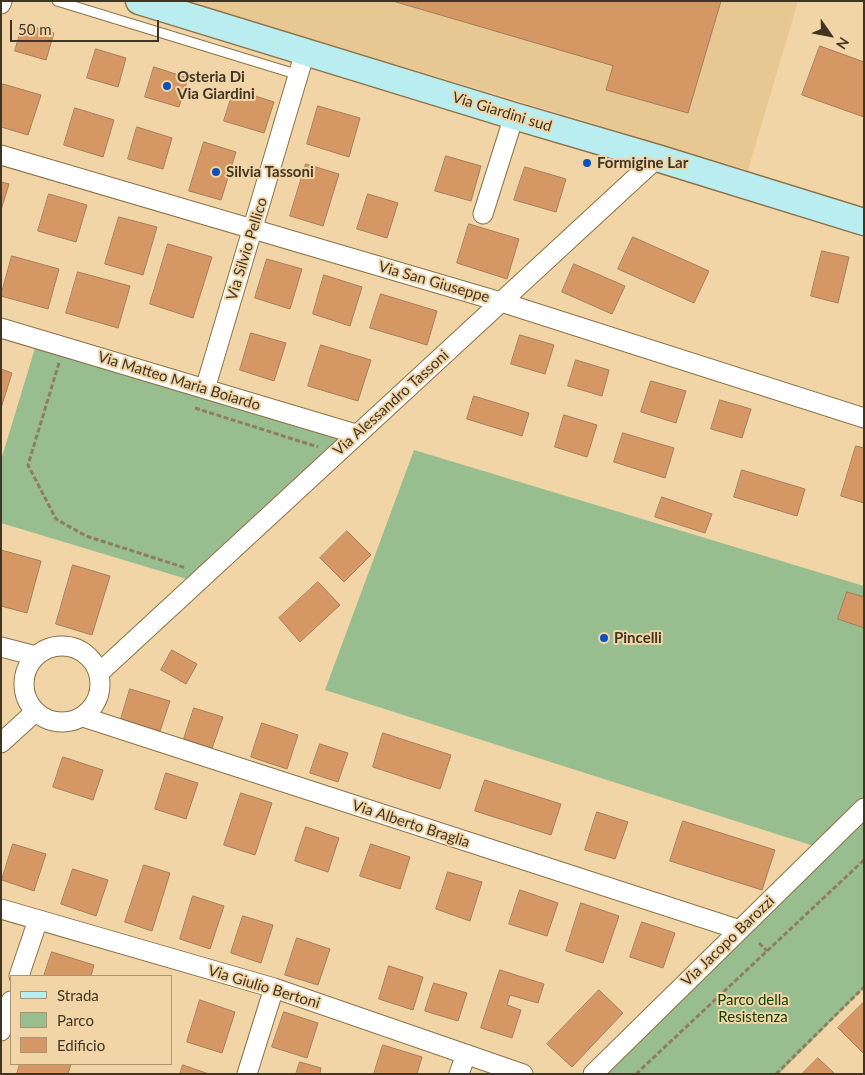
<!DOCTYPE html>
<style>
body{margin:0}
#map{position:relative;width:865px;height:1075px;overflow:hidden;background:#f1d5a7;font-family:Lato,sans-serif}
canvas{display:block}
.frame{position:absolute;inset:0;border:2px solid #403523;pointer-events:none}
.legend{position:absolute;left:10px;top:975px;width:162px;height:90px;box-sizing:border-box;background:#f1d5a7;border:1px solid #aa9572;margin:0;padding:6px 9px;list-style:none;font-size:15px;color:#403523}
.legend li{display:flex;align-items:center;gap:10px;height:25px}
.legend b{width:25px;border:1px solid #aa9572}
.north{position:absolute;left:805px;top:10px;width:50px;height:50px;-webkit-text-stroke:4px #f1d5a7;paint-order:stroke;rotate:123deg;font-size:14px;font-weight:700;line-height:20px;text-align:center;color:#403523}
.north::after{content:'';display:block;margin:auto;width:18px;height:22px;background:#403523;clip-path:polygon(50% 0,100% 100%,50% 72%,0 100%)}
.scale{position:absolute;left:10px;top:20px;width:149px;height:22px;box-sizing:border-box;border:2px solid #403523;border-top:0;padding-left:6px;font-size:15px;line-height:18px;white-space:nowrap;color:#403523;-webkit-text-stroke:4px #f1d5a7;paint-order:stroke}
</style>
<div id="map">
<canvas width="865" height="1075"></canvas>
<div class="frame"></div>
<ul class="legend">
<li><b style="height:6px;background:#b9edef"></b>Strada</li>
<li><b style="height:14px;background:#98be90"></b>Parco</li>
<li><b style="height:14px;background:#d59865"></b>Edificio</li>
</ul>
<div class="north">N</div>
<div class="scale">50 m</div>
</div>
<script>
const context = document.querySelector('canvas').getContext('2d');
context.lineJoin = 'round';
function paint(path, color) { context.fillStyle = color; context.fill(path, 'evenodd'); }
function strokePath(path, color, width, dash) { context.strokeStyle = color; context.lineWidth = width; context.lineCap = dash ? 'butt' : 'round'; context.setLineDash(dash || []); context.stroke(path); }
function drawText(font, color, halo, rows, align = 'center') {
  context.font = font + ' Lato,sans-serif'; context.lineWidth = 4; context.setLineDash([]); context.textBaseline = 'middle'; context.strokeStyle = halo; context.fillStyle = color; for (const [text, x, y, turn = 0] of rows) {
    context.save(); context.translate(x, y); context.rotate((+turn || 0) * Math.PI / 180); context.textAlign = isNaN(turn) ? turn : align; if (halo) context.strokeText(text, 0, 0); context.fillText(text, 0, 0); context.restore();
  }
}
paint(new Path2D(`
 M185,1H798L748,170Z`), '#e7c792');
paint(new Path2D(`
 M35,348L345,438L190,580L1,523V460Z
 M414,450L864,586V799L817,847L325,690Z
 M864,811V988L779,1074H595Z`), '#98be90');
const building = new Path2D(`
 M393,1H721L688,113L606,90L613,66Z
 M23,24L54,33L46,60L15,51Z
 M820,46L864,62V117L802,95Z
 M96,49L126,58L118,87L87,78Z
 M154,67L188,78L179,107L145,97Z
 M3,84L41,95L28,135L1,127V90Z
 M234,89L274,102L264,133L224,121Z
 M318,106L360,118L349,157L307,144Z
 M75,108L114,120L103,157L64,145Z
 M137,127L172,138L163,169L128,159Z
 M204,142L236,152L221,200L189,191Z
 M446,156L481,166L471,201L435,191Z
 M306,164L339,174L323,226L290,216Z
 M525,167L566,179L556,212L514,200Z
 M1,182L9,184L1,210Z
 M49,194L87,205L76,242L38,231Z
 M368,194L398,203L387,238L357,229Z
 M119,217L157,227L143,275L105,264Z
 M469,224L519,239L507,279L457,263Z
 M633,237L709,271L694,303L618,269Z
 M168,244L212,257L193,318L150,304Z
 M822,251L849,257L838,303L811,296Z
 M12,256L59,269L48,309L1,296Z
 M267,259L302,269L290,309L255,298Z
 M574,264L625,286L612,314L562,292Z
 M78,272L130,286L118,328L66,313Z
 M324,275L362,287L350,326L313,314Z
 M381,294L437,311L427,345L370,328Z
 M251,333L286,343L274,381L240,370Z
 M520,335L554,345L545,374L511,364Z
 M321,345L371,360L358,401L308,386Z
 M576,360L609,370L602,396L568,386Z
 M1,369L12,373L1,408Z
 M651,381L686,391L676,423L641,412Z
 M474,396L529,413L522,436L467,419Z
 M720,400L751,409L742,438L711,429Z
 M564,415L597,425L587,457L555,447Z
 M623,433L674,448L665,478L614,462Z
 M856,446L864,448V503L841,496Z
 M742,470L805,489L797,516L734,497Z
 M662,497L712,514L705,533L655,517Z
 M347,531L371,555L344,582L320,558Z
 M1,550L41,561L27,613L1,606Z
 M73,565L110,576L92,635L56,624Z
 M318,582L340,605L300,642L279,618Z
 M847,592L864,597V628L838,619Z
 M172,650L197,664L186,684L161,670Z
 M130,689L170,701L160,731L121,719Z
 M194,708L223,717L212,748L184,739Z
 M262,723L298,735L287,769L251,757Z
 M383,733L451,755L440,789L373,767Z
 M320,744L348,753L338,782L310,773Z
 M63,757L103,770L93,800L53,787Z
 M166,773L198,783L186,819L155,809Z
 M485,780L561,804L551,835L475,811Z
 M241,793L272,803L255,855L224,845Z
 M597,812L628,822L615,859L585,850Z
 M683,821L775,850L762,890L670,861Z
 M306,827L339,838L328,872L295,861Z
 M13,844L46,854L34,891L2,880Z
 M371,844L410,857L400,889L360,876Z
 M144,865L170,873L152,931L125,922Z
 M73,869L108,880L96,916L61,904Z
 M448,872L482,882L470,921L436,909Z
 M520,890L558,903L547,936L509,924Z
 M193,896L224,906L210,949L180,939Z
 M581,903L619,916L603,963L566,951Z
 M243,916L273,925L261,963L231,953Z
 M642,922L675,933L663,968L630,957Z
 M297,938L330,949L318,985L285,975Z
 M52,952L94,965L91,976H44Z
 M389,966L423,977L413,1010L379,999Z
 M500,970L544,984L538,1003L510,995L507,1005L521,1010L512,1038L481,1028Z
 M434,983L467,993L458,1021L425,1011Z
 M599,990L623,1013L572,1067L547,1044Z
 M200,1000L235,1012L222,1053L187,1042Z
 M864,1002V1054L838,1028Z
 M284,1012L318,1023L307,1058L272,1047Z
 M383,1045L422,1057L417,1074H374Z
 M818,1058L835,1074H802Z
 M300,1062L321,1068L320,1074H296Z
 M20,1064H71L68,1074H17Z
 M183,1065L209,1074H180Z`);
paint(building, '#d59865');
strokePath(building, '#a57d5c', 1);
const lane = new Path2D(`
 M57,1L299,75`);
const street = new Path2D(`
 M1,4L2,1
 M1,155L501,302L864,418
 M483,214L514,116
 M1,328L356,434
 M205,389L305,52
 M24 684a38 38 0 1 1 76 0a38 38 0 1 1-76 0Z
 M1,647L36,656
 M99,673L657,158
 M83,717L740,930
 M1,743L35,712
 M1,909L274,988L523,1074
 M19,976L38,920
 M1,1031L11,1001
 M247,1074L274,988
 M459,1074L466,1054
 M593,1074L864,808`);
const secondary = new Path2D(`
 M139,1L514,116L657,158L864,222`);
strokePath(lane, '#8c7247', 11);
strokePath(street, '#8c7247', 21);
strokePath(secondary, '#8c7247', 29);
strokePath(new Path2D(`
 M59,363L28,465L56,519L86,536L186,568
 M195,408L318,447
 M759,943L767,951
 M636,1074L864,860
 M776,1074L864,987`), '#907d5f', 3, [5, 2.5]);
strokePath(lane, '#fff', 9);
strokePath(street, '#fff', 19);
strokePath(secondary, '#b9edef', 26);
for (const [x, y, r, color] of [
 [167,86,5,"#0b51bc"],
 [587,163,5,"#0b51bc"],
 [216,172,5,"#0b51bc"],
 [604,638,5,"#0b51bc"]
]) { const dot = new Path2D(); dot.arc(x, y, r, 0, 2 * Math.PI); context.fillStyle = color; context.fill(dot); strokePath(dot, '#f1d5a7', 2); }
drawText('bold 15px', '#403523', '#f1d5a7', [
 ["Osteria Di",177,77],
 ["Via Giardini",177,94],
 ["Formigine Lar",597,163],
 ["Silvia Tassoni",226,172],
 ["Pincelli",614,638]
], 'left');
drawText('15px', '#403523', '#f1d5a7', [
 ["Via Giardini sud",502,112,17],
 ["Via Silvio Pellico",247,249,-73],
 ["Via San Giuseppe",434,282,16],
 ["Via Matteo Maria Boiardo",179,381,17],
 ["Via Alessandro Tassoni",391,403,-42],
 ["Via Alberto Braglia",411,824,18],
 ["Via Jacopo Barozzi",728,941,-44],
 ["Via Giulio Bertoni",264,987,17]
]);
drawText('15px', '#124305', '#f1d5a7', [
 ["Parco della",753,1000],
 ["Resistenza",753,1017]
]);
</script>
